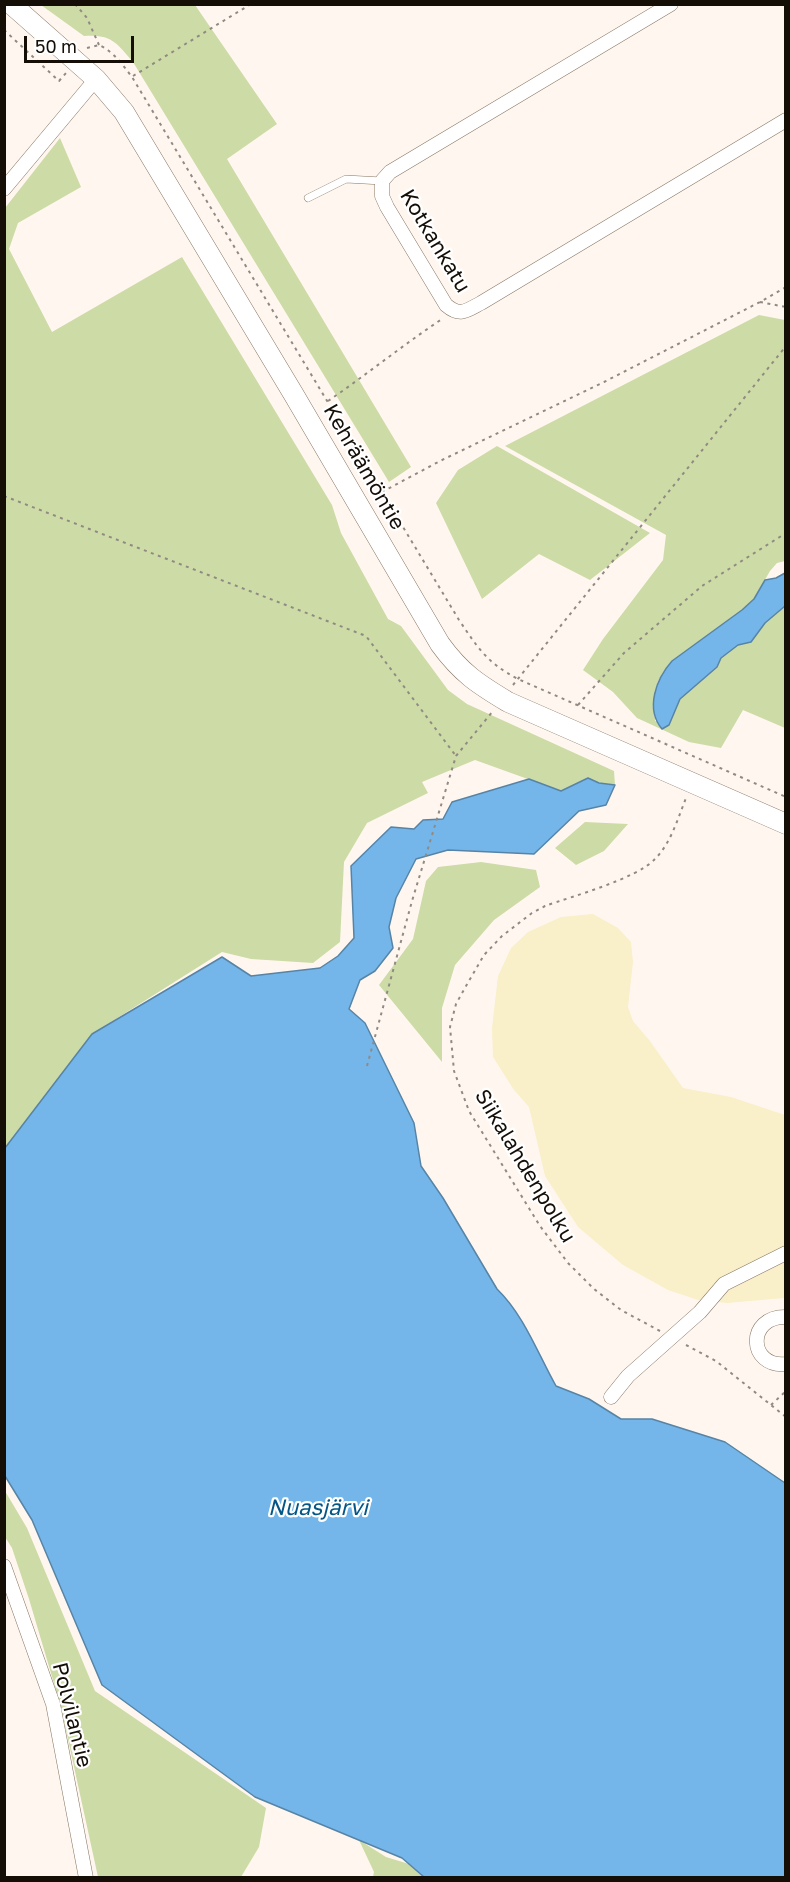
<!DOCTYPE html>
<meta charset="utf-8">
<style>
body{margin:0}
#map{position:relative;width:790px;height:1882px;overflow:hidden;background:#fff7ef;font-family:"Golos Text",sans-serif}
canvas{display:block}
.frame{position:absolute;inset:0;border:6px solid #140e07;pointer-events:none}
.scale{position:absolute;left:24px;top:36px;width:110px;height:27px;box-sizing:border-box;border:3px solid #140e07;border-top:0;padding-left:8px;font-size:18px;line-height:21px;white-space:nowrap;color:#140e07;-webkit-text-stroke:4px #fff;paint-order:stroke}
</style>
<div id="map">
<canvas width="790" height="1882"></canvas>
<div class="frame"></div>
<div class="scale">50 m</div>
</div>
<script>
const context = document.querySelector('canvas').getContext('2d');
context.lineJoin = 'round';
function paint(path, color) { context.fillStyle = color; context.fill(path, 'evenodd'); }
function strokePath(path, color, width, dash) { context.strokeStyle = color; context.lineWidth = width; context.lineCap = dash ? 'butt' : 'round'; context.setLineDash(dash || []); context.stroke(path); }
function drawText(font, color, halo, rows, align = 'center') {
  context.font = font + ' "Golos Text",sans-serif'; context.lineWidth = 4.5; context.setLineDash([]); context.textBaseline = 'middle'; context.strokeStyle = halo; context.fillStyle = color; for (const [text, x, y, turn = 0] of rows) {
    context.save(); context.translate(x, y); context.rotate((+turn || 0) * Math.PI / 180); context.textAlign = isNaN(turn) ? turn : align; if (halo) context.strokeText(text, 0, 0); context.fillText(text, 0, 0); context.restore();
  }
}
paint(new Path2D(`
 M41,5H195L277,124L227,159L411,467L389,482L133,62C116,42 111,34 84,36Z
 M60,138L81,187L18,223L9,249L52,332L182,257L332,505L341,533L388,619L401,626L448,690L467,704L614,771L615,785L599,783L588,778L561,791L475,760L422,782L428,793L367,823L344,862L340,942L313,963L251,959L222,952L92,1034L5,1148V208Z
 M759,315L785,320V561L777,563L770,571L754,599L742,610L672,661C653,682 654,694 655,721L669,725L680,699L717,667L721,658L738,645L751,642L765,623L785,606V728L743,710L721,748L689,742L637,718L613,692L583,670L603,639L663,560L666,535L505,446Z
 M497,446L650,533L590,580L539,554L482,599L436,503L458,470Z
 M585,822L628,824L604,851L576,865L555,848Z
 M481,862L536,870L540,887L494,920L455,965L442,1008V1062L379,985L413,939L426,881L438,867Z
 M5,1491L27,1528L95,1691L266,1808L259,1847L241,1877H98L61,1707L29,1599L12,1548L5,1537Z
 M359,1840L386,1857L409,1864L424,1877H373L374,1872Z`), '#cddba6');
paint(new Path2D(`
 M593,914L618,928L631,942L633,962L628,1007L633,1021L650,1041L683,1088L731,1097L785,1115V1298L727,1303L698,1300L668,1290L623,1265L578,1227L545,1176L529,1107L514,1090L493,1057L492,1028L498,976L511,948L528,932L561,917Z`), '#f9efc9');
const water = new Path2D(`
 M785,573V606L765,623L751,642L738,645L721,658L717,667L680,699L669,725L662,729C645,709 656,679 672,661L742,610L754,599L765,580L776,578Z
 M588,778L599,783L615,785L606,805L579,811L534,854L448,850L416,859L396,898L389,927L393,948L375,971L360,980L349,1009L365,1023L414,1123L421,1166L443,1198L497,1289C524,1315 538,1354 556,1386L589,1399L621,1419H652L725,1442L785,1483V1877H424L402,1858L255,1797L102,1685L32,1520L5,1476V1148L92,1034L222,957L251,976L320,968L338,956L354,938L351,866L391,827L414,829L423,820L443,819L452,802L529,779L561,791Z`);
paint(water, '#74b6ea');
strokePath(water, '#5784a6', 1.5);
const lane = new Path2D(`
 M308,198L346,179L382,181`);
const street = new Path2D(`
 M671,4L390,172L382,181V196L387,207L446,305C460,317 466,311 481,303L786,120
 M4,189L96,79
 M786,1317C746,1316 748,1368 786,1364
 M611,1397L628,1376L700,1312L724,1284L786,1253
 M4,1566L53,1704L86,1878`);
const secondary = new Path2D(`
 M11,4L96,79L124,112L294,395L440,644C461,673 478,684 508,702L786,824`);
strokePath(lane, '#877665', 8);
strokePath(street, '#877665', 15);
strokePath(secondary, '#877665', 21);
strokePath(new Path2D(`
 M75,4L87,18L99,45
 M4,30L59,81L66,73
 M87,48L99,45C114,52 122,64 132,77L459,620C478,648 487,663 518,679L786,797
 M133,76L251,4
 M760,302L786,307
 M328,401C366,375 403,345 442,319
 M382,492L440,461L604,382L760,302L786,287
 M4,496L366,636L456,756
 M513,685L786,346
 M578,705L624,653L702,586L786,533
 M367,1066L412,901L456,756L493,711
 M660,1331L621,1310L594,1289L568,1263L540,1226L469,1111L454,1071L450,1027L456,1004L466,986L484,955L502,936L532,913L545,906C573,896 636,879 655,859C671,843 678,818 686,798
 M686,1345L716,1361L786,1417
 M771,1405L786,1391`), '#918a83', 2, [3, 4.5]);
strokePath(lane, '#fff', 7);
strokePath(street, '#fff', 14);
strokePath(secondary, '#fff', 20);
drawText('21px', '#140e07', '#fff', [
 ["Kotkankatu",435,241,59],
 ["Kehräämöntie",364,467,60],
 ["Siikalahdenpolku",525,1166,59],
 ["Polvilantie",72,1715,76]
]);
drawText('italic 22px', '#035686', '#fff', [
 ["Nuasjärvi",318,1508]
]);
</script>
